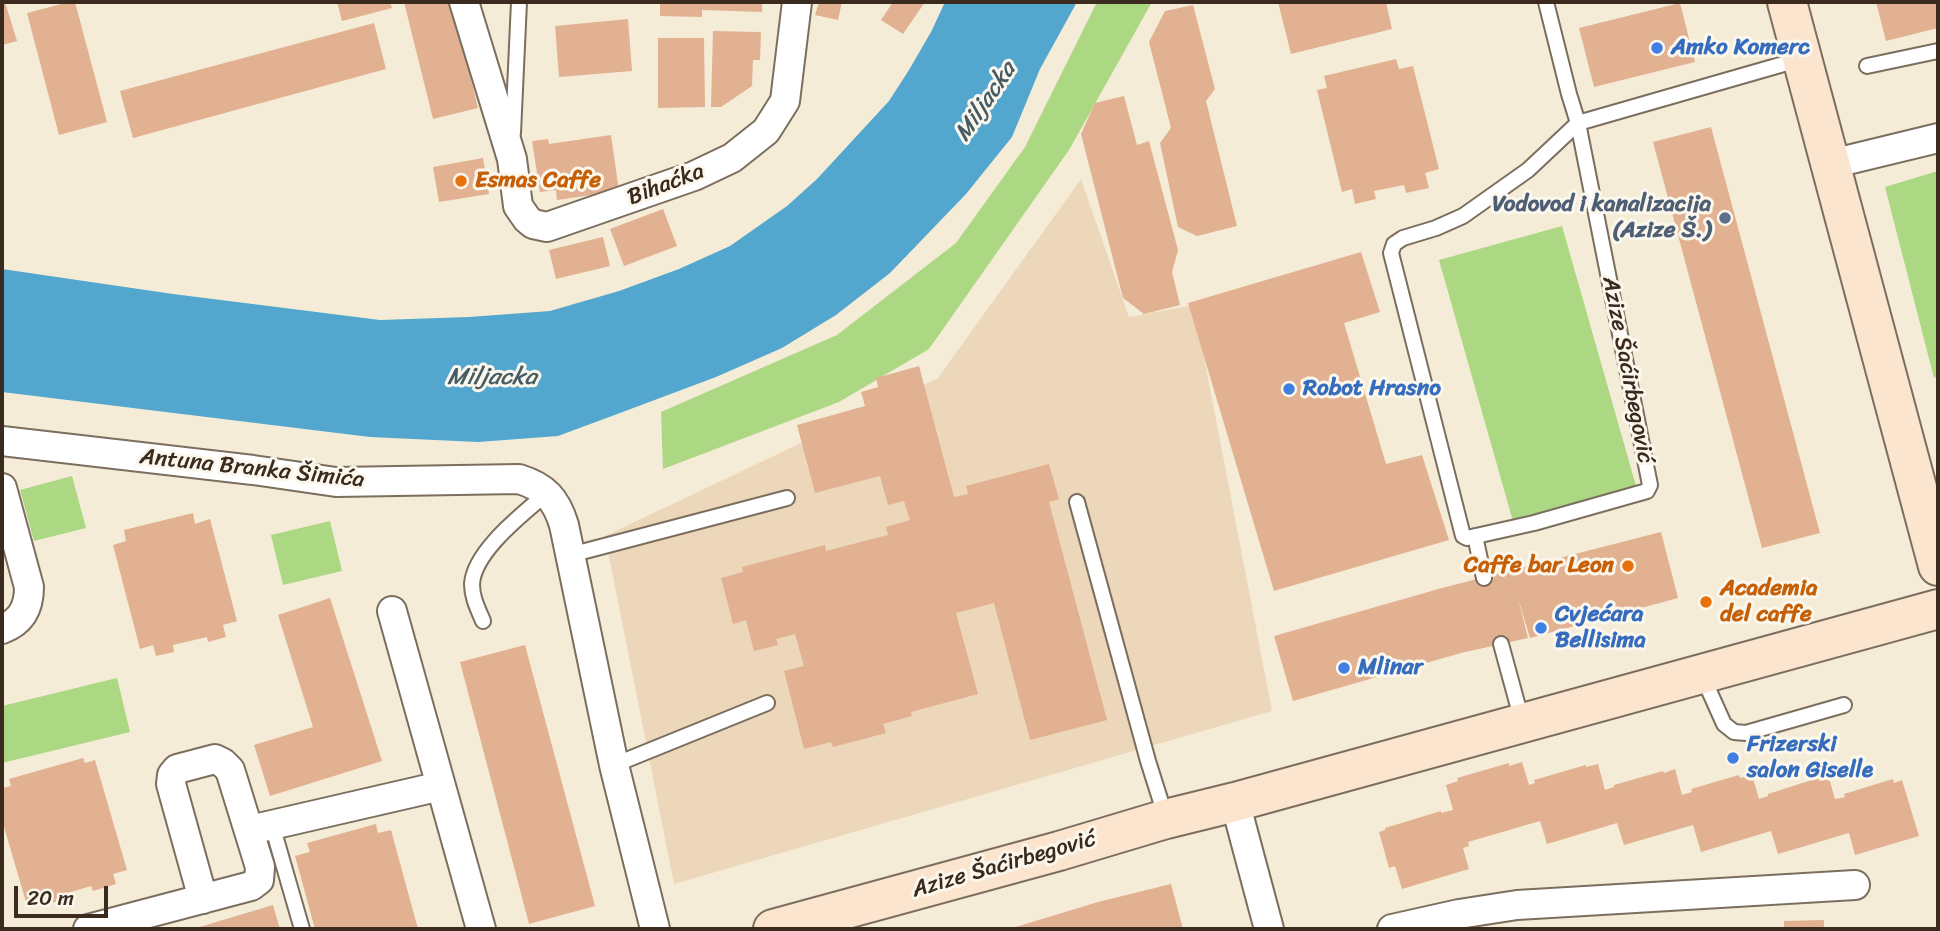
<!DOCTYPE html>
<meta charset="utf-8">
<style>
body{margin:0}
#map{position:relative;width:1940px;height:931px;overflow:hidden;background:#f5ecd7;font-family:Sriracha,sans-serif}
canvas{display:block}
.frame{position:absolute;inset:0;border:4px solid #3b2a1e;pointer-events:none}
.scale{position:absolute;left:14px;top:886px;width:94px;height:32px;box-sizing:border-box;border:4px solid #3b2a1e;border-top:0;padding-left:9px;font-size:21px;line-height:24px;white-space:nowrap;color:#3b2a1e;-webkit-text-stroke:5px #fbf7ec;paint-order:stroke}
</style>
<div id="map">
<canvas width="1940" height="931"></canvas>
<div class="frame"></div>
<div class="scale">20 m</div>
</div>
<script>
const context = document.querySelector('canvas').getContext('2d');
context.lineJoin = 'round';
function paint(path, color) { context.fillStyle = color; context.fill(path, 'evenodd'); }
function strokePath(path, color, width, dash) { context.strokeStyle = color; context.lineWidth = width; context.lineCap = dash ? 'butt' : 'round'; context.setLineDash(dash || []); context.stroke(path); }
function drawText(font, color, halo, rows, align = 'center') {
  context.font = font + ' Sriracha,sans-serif'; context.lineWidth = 6; context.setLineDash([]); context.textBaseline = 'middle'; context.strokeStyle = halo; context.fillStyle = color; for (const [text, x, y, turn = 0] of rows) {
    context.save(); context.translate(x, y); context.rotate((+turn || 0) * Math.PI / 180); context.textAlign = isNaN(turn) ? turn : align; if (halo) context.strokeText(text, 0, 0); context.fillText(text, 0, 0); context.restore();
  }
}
paint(new Path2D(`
 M1081,179L1129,317L1194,305L1272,711L674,884L605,536L938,378Z`), '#edd7bb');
paint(new Path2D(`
 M1097,2H1152L1069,150L929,349L839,402L663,469L661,412L837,335L956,243L1025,147Z
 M1938,171V376L1934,378L1885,187Z
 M1562,226L1636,486L1514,525L1439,260Z
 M72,476L86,528L34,541L20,490Z
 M330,521L342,571L283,585L271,535Z
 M117,678L130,732L2,763V706Z`), '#acd783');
paint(new Path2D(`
 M945,2H1077L1040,69L1012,137L966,194L890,273L836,315L782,348L716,377L620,413L558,436L478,442L370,437L2,392V269L173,294L380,320L469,317L550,311L619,291L679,269L730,246L787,206L817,179L889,101L909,70L931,32Z`), '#53a6ce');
paint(new Path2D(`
 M2,2H5L17,41L2,45Z
 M69,2H75L107,122L59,135L27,13Z
 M337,2H390L392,8L342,21Z
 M404,2H452L478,108L433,119Z
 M660,2H762V12L702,10V17L660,16Z
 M819,2H842L838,20L815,15Z
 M893,2H925L903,34L881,20Z
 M1278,2H1386L1392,29L1291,54Z
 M1876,2H1938V28L1886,41Z
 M1680,3L1695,62L1594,87L1579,28Z
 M1193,5L1215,89L1206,101L1237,226L1197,236L1178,227L1160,143L1171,128L1149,42L1165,11Z
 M628,19L632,71L559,77L555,26Z
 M374,23L386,69L133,138L120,91Z
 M713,31L761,32L760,60H753L752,86L721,107H711Z
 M658,38H704L705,107L658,108Z
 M1396,59L1399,69L1413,66L1439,169L1425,173L1429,188L1406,193L1404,185L1374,191L1376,199L1355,204L1352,189L1342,192L1317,90L1327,88L1324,76Z
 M1124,96L1137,145L1149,141L1178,250L1172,272L1180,305L1144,314L1123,298L1081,134L1095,103Z
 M1711,127L1820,533L1762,548L1653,142Z
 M611,135L619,191L557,200L556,190L540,192L532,141L548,139L549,144Z
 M483,158L489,194L439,202L433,167Z
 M663,209L677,246L624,266L610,229Z
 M603,237L610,266L556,279L549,250Z
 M1361,252L1380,312L1344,323L1386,464L1422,455L1449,540L1274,591L1188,303Z
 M919,366L954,497L968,494L966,486L1049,464L1059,499L1049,502L1107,720L1030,740L994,603L956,613L978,694L911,712L912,716L883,724L886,733L833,747L831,742L804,749L784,671L804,666L795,634L776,639L778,645L754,651L746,620L733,624L721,578L743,572L742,567L825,545L826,551L888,535L886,527L910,520L904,501L888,505L880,476L815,493L797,425L865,406L861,392L878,387L876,378Z
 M193,513L195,524L210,519L237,621L223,625L226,637L208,642L207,637L173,645L174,652L156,656L153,645L140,649L113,545L126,541L124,530Z
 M1661,532L1678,598L1530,638L1518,598L1528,638L1461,653L1293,701L1274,636L1442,588Z
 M330,598L382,761L270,796L254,745L313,727L278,615Z
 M525,645L595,906L529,924L460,662Z
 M83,758L85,763L95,760L127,870L113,874L116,884L93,891L91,886L61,895L62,900L43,905L41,897L26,902L2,820V788L11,786L9,779Z
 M1522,762L1529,785L1535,783L1534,780L1586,765V767L1598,764L1605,790L1614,787V785L1663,771L1664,773L1675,769L1682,795L1692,792L1691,789L1739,775L1740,778L1752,775L1759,799L1768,796V794L1818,778L1820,781L1829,778L1835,799L1845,797L1844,794L1893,779L1894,783L1902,780L1919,836L1855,855L1849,833L1778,854L1771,831L1701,852L1693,825L1624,845L1617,823L1547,844L1540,821L1468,842L1469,846L1463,848L1469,869L1402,889L1395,866L1389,868L1379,832L1385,830V828L1441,811V813L1453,810L1446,785L1458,781L1457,778L1509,763V766Z
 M376,824L378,833L391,830L418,929H315L295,856L310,852L307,843Z
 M1171,884L1183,929H1009L1098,902Z
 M273,905L280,929H193Z
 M1824,920V929H1784V921Z`), '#e1b191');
const lane = new Path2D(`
 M1546,2L1569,94L1578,123L1650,485L1647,491L1534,523L1467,538L1463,536L1391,253L1394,244L1403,238L1436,228L1463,216L1528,170L1578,123L1801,59
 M1867,66L1938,51
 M513,133L519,2
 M1077,502L1148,761L1166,818
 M1475,536L1484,578
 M570,555L787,498
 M483,621C478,609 472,598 472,584C474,551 523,514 547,493
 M1501,644L1522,721
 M1702,675L1724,724L1734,732L1746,733L1844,705
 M614,765L767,703
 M272,825L302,929`);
const street = new Path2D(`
 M464,2L512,159L518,206L527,219L533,224L547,227L694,176L732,158L766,131L785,101L797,2
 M1831,164L1938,138
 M2,441L253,470L336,482L519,479C545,487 556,499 564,525L614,765L655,929
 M2,488L29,587C29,608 21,622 2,629
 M392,611L481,929
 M1235,802L1269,929
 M250,830L441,786
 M88,929L251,886L259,880L260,867L230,770L223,763L215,759L177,769L172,775L171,784L203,899
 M1392,929L1459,914L1517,905L1855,885`);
const secondary = new Path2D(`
 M1787,2L1938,566
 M773,929L1059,851L1166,819L1235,802L1938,609`);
strokePath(lane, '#7c6e5f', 18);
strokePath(street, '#7c6e5f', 32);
strokePath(secondary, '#7c6e5f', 42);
strokePath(lane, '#fff', 14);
strokePath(street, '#fff', 28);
strokePath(secondary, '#fce5cf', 38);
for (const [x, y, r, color] of [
 [1657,48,7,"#3f7fe0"],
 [461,181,7,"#e8710a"],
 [1725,218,7,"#5c6f8a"],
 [1289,389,7,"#3f7fe0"],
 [1628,566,7,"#e8710a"],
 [1706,602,7,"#e8710a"],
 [1541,628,7,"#3f7fe0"],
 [1344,668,7,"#3f7fe0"],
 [1733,758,7,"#3f7fe0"]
]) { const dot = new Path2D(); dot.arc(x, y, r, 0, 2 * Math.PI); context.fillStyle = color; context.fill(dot); strokePath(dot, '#fbf7ec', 2.5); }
drawText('bold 23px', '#366cbe', '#fbf7ec', [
 ["Amko Komerc",1671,48],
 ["Robot Hrasno",1303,389],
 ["Cvjećara",1555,615],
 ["Bellisima",1555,641],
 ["Mlinar",1358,668],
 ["Frizerski",1747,745],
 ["salon Giselle",1747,771]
], 'left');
drawText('bold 23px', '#c56008', '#fbf7ec', [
 ["Esmas Caffe",475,181],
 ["Caffe bar Leon",1614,566,"right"],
 ["Academia",1720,589],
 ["del caffe",1720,615]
], 'left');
drawText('23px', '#3b2a1e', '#fbf7ec', [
 ["Bihaćka",666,185,-21],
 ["Azize Šaćirbegović",1627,370,79],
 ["Antuna Branka Šimića",252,469,6],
 ["Azize Šaćirbegović",1004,865,-16]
]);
drawText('bold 23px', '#4e5e75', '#fbf7ec', [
 ["Vodovod i kanalizacija",1711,205],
 ["(Azize Š.)",1711,231]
], 'right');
drawText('italic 24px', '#455c64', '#fbf7ec', [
 ["Miljacka",986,102,-56],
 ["Miljacka",492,378]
]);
</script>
